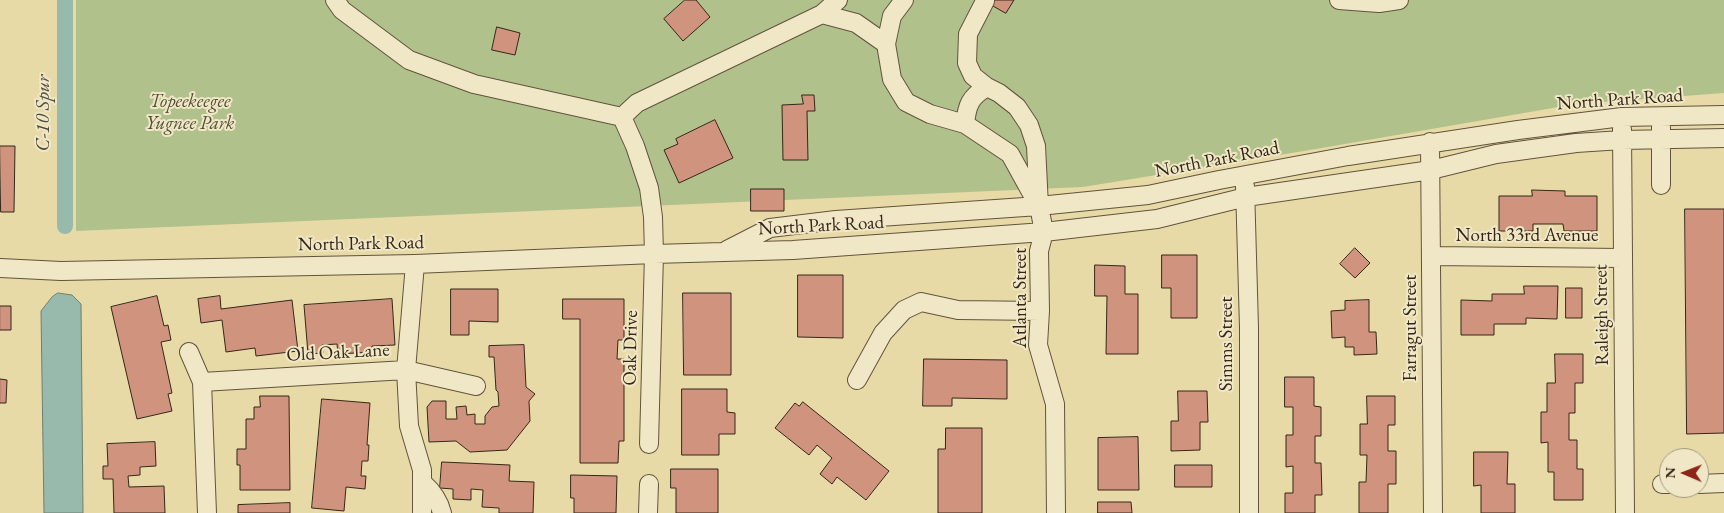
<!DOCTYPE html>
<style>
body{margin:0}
#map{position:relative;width:1724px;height:513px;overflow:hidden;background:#e8daa7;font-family:"EB Garamond",serif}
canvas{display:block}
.north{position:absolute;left:1659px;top:448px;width:50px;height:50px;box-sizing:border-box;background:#f0e7c6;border:1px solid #a59a81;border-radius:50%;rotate:271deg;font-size:14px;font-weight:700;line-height:20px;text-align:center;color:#342719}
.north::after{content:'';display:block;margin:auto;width:18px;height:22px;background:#8f2418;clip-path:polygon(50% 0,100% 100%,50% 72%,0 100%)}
</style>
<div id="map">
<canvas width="1724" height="513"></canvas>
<div class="north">N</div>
</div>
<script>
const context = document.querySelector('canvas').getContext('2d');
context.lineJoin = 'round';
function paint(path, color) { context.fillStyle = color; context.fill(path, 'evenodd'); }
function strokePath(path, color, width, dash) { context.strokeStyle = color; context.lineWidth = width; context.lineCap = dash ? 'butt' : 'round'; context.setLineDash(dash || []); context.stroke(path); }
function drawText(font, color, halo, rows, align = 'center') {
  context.font = font + ' "EB Garamond",serif'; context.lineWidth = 4; context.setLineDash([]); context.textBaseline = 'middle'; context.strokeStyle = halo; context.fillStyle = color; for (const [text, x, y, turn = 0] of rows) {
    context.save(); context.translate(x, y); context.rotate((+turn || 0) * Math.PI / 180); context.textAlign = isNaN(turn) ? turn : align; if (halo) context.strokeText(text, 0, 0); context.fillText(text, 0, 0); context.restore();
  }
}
paint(new Path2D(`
 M76,0H1724V93L1576,104L1316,149L1083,187L76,231Z`), '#b1c18b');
const water = new Path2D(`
 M58,293L72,295L81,304L83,513H44L41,311L52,297Z`);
paint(water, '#97baac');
strokePath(water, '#6f7f71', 1);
strokePath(new Path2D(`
 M65,0V226`), '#97baac', 16);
const building = new Path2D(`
 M685,0H696L710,17L683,41L664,19Z
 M983,0H1014L1006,13Z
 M497,27L520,33L515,55L492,50Z
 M802,95H814L815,111H807L808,160H783L782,105L803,104Z
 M715,120L733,158L679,183L664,150L678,144L676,139Z
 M0,146H15L14,212H1Z
 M751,189H784V211H751Z
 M1532,190L1565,191V196H1597V231H1564L1563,224H1533V231H1499V196H1532Z
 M1685,209H1724V433L1687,434Z
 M1355,248L1370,263L1355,278L1340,264Z
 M1162,255H1197V318H1171V288H1162Z
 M1095,265L1125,266V294H1138V354H1106L1107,296H1095Z
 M798,275H843V338L798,337Z
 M1524,286H1558L1557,319L1526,318V324H1494V335H1461V300L1492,301V294H1524Z
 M1566,288H1582V318H1566Z
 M451,289H498V322L469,321V335H451Z
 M683,293H731V375H684Z
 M157,296L164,326L168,325L171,340L161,342L172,393L168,394L172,411L137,419L111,307Z
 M220,296L221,309L292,300L298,351L256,356L255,348L226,352L222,320L201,323L198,299Z
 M392,299L395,345L372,346V352L338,354L337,344L322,345L323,353L308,354L304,305Z
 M563,299H624V340H618L617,359H624V441H619L618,463H580V319H563Z
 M1369,300V332H1376L1377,354L1354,355V347H1345V337L1332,338L1331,311L1345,310V301Z
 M0,306H11V330H0Z
 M524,345L526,387L535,394L529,401L530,421L507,450L470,452L456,441L429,442L427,407L432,401H446V419H457L456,407L466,406L467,415L475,414V424H485V416L492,407L499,406L498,392L496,390L494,357H489V346Z
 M1555,354H1583V383H1575V413H1569V440H1577V469H1583V500H1554V472H1548V442L1541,443V412H1547V383H1555Z
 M924,359L1007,360V399L952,398V406H923Z
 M1285,377H1314V406L1321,407V436H1315V463H1321L1322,495H1315V513H1285V493H1293V466L1286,467V435H1293V407H1285Z
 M0,379L7,380L6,403H0Z
 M682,389H727V412L735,413V434H719V455H682Z
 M1178,391H1207L1208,422H1200V450L1171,451V421H1178Z
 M260,396H289L290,490H240V465H237V449H246V419H254V407H260Z
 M1367,396H1395V425H1388V451H1396V484H1388V513H1359V482H1366L1367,455H1360V424H1367Z
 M322,399L370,403L367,445H369L368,461H362L361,476H366L365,489L346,487L344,511L312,508Z
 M803,402L889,471L866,500L837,477L832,484L820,474L832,458L817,445L809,455L775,428L795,403L799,406Z
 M946,428H982V513H938V449H945Z
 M1138,437L1139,490H1098V438Z
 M155,442L156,466L140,467V475L128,476L129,487L164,486L165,513H114L113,479H103V466H108L107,444Z
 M1474,452H1508L1507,484H1515V513H1481V485L1474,486Z
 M442,462L510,465L509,481L534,482L533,513H499V508L482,507L483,490L471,489V500L453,499V489L440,488Z
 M1175,465H1212V487H1175Z
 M671,469H718V513H676V488H671Z
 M571,475L617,476L616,513H574V498H571Z
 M1098,502H1131L1132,513H1098Z
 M290,503V513H238V505Z`);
paint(building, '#d0937e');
strokePath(building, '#342719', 1);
const minor = new Path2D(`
 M335,0L342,10L409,60L474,84L622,117L637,103L822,14L838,0
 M904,0L892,16L886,44L892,79L906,102L930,114L965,124L1010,154L1037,203
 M1339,0L1379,3L1399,0
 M985,1L968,34L967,63L973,76L987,87L999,93L1017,107L1029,125L1036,146L1039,206L1044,232L1039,251L1040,311L1038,345L1055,404L1056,513
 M822,14L856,23L886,44
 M622,117L635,146L649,188L653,217L654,254L649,444
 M965,124C967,105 970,97 987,87
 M1622,129L1625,513
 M1430,142L1433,513
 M1661,185V127
 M1245,186L1249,328V513
 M727,250L770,228L836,220L1039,206L1148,195L1219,180L1348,156L1518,130L1622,117L1724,115
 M1432,256L1622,258
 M415,264L406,370L409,426L422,470V513
 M0,268L61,271L415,264L654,254L793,250L1044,232L1157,219L1246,197L1431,170L1496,154L1576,143L1622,140L1724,138
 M189,352L202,382L207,513
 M857,380L883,333L904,310L921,302L958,310L1040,311
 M202,382L406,370L476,386
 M422,482C431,490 439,500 442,513
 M1662,484H1669
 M1699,484L1724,483
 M648,513L649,484`);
strokePath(minor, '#61543c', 20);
strokePath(minor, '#f0e7c6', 18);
drawText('19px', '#342719', '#f0e7c6', [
 ["North Park Road",1620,100,-4],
 ["North Park Road",1217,160,-11],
 ["North Park Road",821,226,-3],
 ["North 33rd Avenue",1527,236],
 ["North Park Road",361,244,-1],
 ["Atlanta Street",1021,298,-90],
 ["Raleigh Street",1602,315,-91],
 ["Farragut Street",1411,328,-90],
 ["Simms Street",1227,344,-90],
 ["Oak Drive",631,348,-89],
 ["Old Oak Lane",338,353,-3]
]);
drawText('italic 19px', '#534e36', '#f0e7c6', [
 ["Topeekeegee",190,102],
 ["Yugnee Park",190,124]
]);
drawText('italic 20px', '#4d4c3e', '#f0e7c6', [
 ["C-10 Spur",44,113,-90]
]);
</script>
